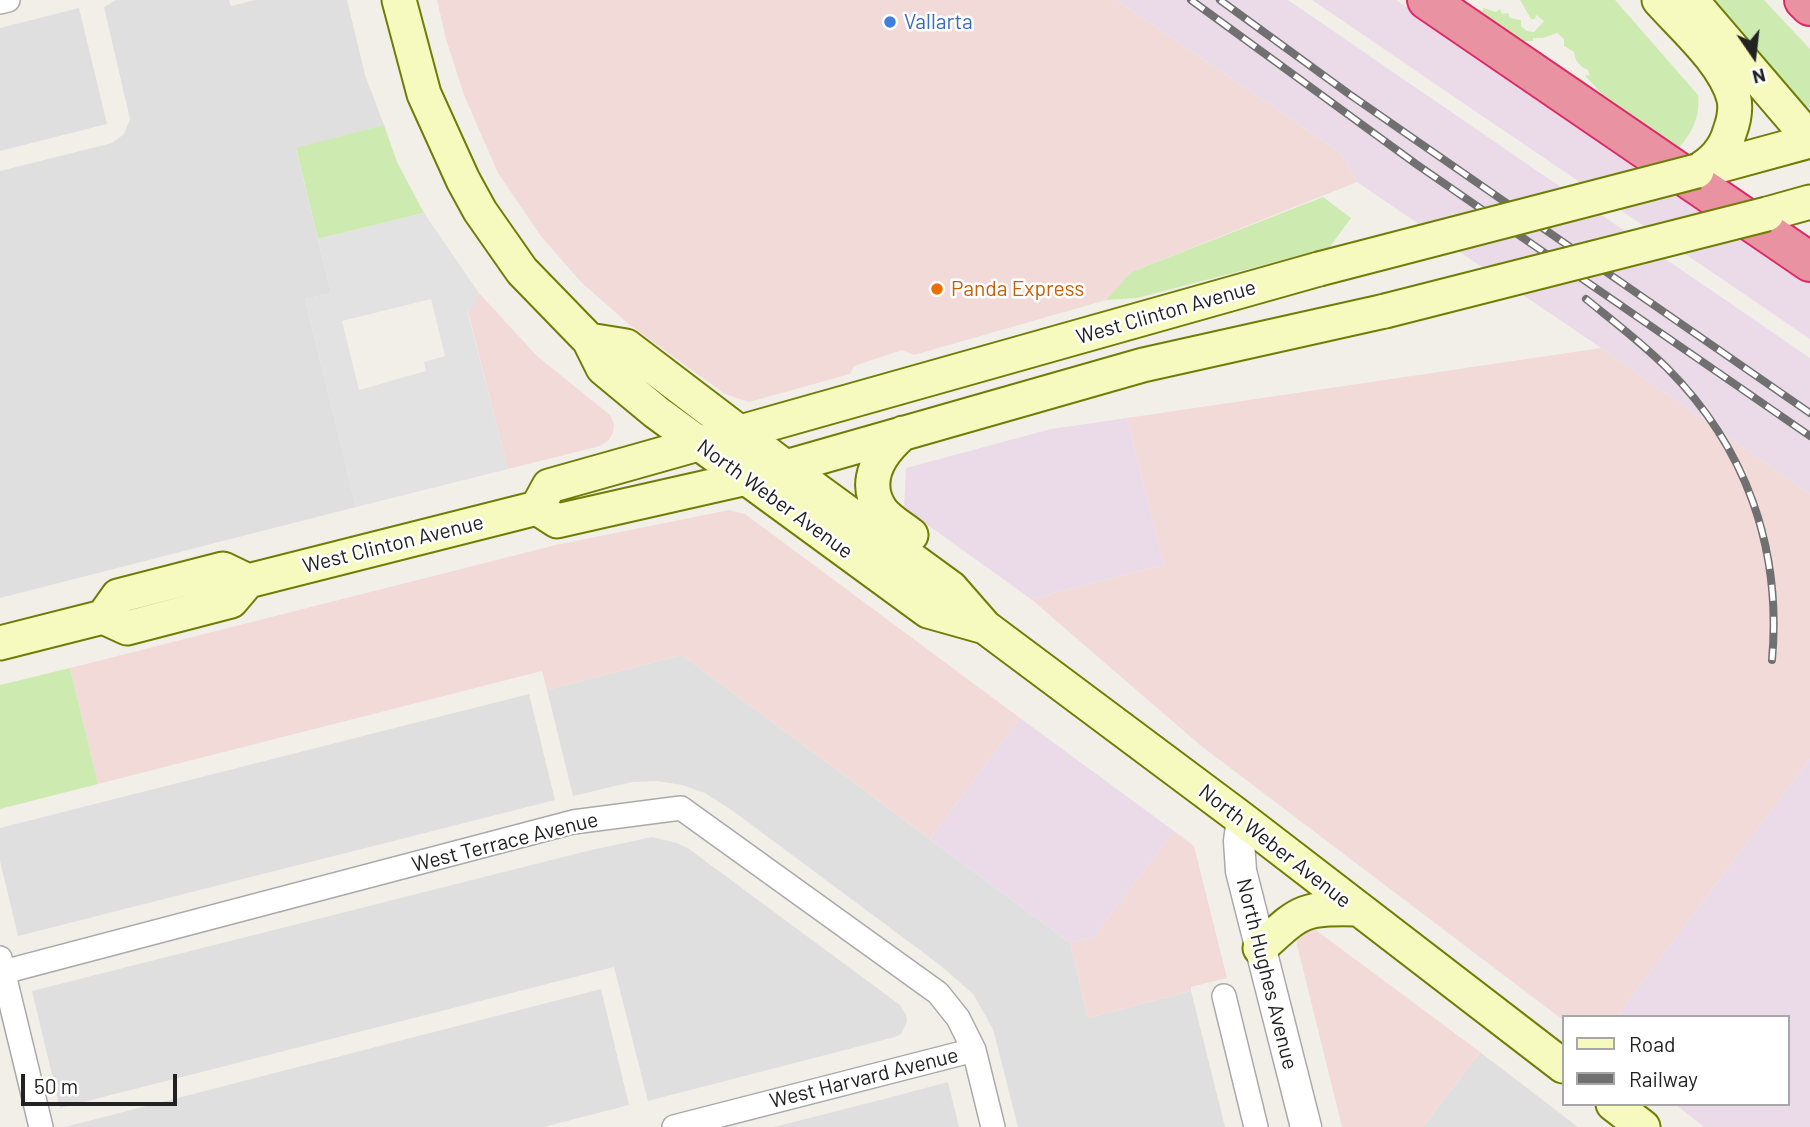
<!DOCTYPE html>
<style>
body{margin:0}
#map{position:relative;width:1810px;height:1127px;overflow:hidden;background:#f2efe9;font-family:Barlow,sans-serif}
canvas{display:block}
.legend{position:absolute;left:1562px;top:1015px;width:228px;height:91px;box-sizing:border-box;background:#fff;border:2px solid #a7a7a7;margin:0;padding:9px 12px;list-style:none;font-size:21px;color:#222}
.legend li{display:flex;align-items:center;gap:14px;height:35px}
.legend b{width:35px;border:2px solid #a7a7a7}
.north{position:absolute;left:1719px;top:21px;width:70px;height:70px;-webkit-text-stroke:5px #fff;paint-order:stroke;rotate:166deg;font-size:19px;font-weight:700;line-height:28px;text-align:center;color:#222}
.north::after{content:'';display:block;margin:auto;width:24px;height:32px;background:#222;clip-path:polygon(50% 0,100% 100%,50% 72%,0 100%)}
.scale{position:absolute;left:21px;top:1074px;width:156px;height:32px;box-sizing:border-box;border:4px solid #222;border-top:0;padding-left:9px;font-size:21px;line-height:24px;white-space:nowrap;color:#222;-webkit-text-stroke:5px #fff;paint-order:stroke}
</style>
<div id="map">
<canvas width="1810" height="1127"></canvas>
<ul class="legend">
<li><b style="height:9px;background:#f7fabf"></b>Road</li>
<li><b style="height:9px;background:#707070"></b>Railway</li>
</ul>
<div class="north">N</div>
<div class="scale">50 m</div>
</div>
<script>
const context = document.querySelector('canvas').getContext('2d');
context.lineJoin = 'round';
function paint(path, color) { context.fillStyle = color; context.fill(path, 'evenodd'); }
function strokePath(path, color, width, dash) { context.strokeStyle = color; context.lineWidth = width; context.lineCap = dash ? 'butt' : 'round'; context.setLineDash(dash || []); context.stroke(path); }
function drawText(font, color, halo, rows, align = 'center') {
  context.font = font + ' Barlow,sans-serif'; context.lineWidth = 5; context.setLineDash([]); context.textBaseline = 'middle'; context.strokeStyle = halo; context.fillStyle = color; for (const [text, x, y, turn = 0] of rows) {
    context.save(); context.translate(x, y); context.rotate((+turn || 0) * Math.PI / 180); context.textAlign = isNaN(turn) ? turn : align; if (halo) context.strokeText(text, 0, 0); context.fillText(text, 0, 0); context.restore();
  }
}
paint(new Path2D(`
 M116,0H229L231,6L255,0H347L365,75L384,125L296,149L331,293L305,299L356,507L0,598V171L112,143L124,134L130,119L104,7Z
 M79,8L107,124L0,151V28Z
 M682,655L1070,943L1088,1018L1191,991L1225,1127H1018L993,1029L973,994L940,965L733,811L705,793L682,785L657,781L632,782L573,796L547,690Z
 M529,694L555,800L18,936L0,861V828Z
 M652,837L677,843L689,849L900,1005L906,1015L907,1022L901,1034L895,1037L648,1101L614,967L60,1108L32,991L587,851Z
 M601,989L629,1105L544,1127H65Z
 M1480,1052L1578,1127H1423Z
 M948,1082L959,1127H774L888,1098Z`), '#e0dfdf');
paint(new Path2D(`
 M437,0H1116L1341,153L1357,182L1131,272L1106,300L914,355L902,350L854,366L850,374L749,402L725,394L631,326L581,282L540,235L498,173L464,95L446,39Z
 M479,293L537,356L610,415L614,424L613,433L608,441L600,446L508,469L467,308L471,310Z
 M1601,348L1810,494V759L1616,1017H1563V1020L1200,745L1031,599L1164,565L1127,418Z
 M729,510L745,514L1020,718L930,839L682,655L547,690L542,671L98,784L70,668L556,545Z
 M1174,831L1194,846L1227,978L1191,987V991L1088,1018L1070,943L1093,937Z
 M1313,928L1480,1052L1423,1127H1342L1297,945V938Z`), '#f2dad9');
paint(new Path2D(`
 M1116,0H1288L1810,358V494L1601,348L1357,182L1341,153Z
 M1312,0H1396L1642,166L1810,283V339Z
 M1127,418L1164,565L1031,599L904,508L906,468L1051,429Z
 M1020,718L1174,831L1093,937L1070,943L930,839Z
 M1810,759V1127H1704L1675,1104H1787V1017H1616Z`), '#ebdbe8');
paint(new Path2D(`
 M1520,0H1615L1698,95C1701,120 1689,139 1671,155L1562,76L1565,70L1583,80L1600,95L1602,94L1586,77V75L1590,76L1588,70C1580,67 1575,61 1574,52L1564,46V39L1557,33L1543,38H1533V41H1520L1478,12V9L1483,11V8L1496,12L1500,9L1502,14L1508,13L1510,18L1521,20V26L1527,31L1534,32L1544,21L1536,15L1535,19H1531Z
 M1714,0H1764L1810,49V108L1804,106Z
 M384,125L397,162L424,213L318,239L296,148Z
 M1323,197L1351,218L1329,248L1137,298L1106,300L1131,272Z
 M70,668L98,784L0,809V685Z`), '#cdebb0');
paint(new Path2D(`
 M424,213L479,293L471,311L467,310L508,469L356,507L305,299L331,293L318,239ZM431,299L445,356L424,362L426,371L359,390L342,321Z`), '#e2e2e2');
const minor = new Path2D(`
 M0,2L8,0
 M0,958L41,1127
 M0,973L573,822L681,808L938,993L958,1018L974,1050L993,1127
 M1224,996L1256,1127
 M674,1127L974,1050`);
const tertiary = new Path2D(`
 M1242,819L1239,841L1241,871L1306,1127`);
const secondary = new Path2D(`
 M399,0L424,94L463,180L480,211L522,271L589,340L603,368L656,412L928,611L985,627
 M1659,0C1683,27 1725,63 1734,99C1736,110 1734,120 1730,131C1725,149 1714,162 1697,171
 M1691,0L1810,139
 M1700,171L1810,141
 M1767,214L1810,202
 M589,340L626,346L785,467L951,588L985,627L1242,819L1563,1066
 M903,433C881,452 861,481 881,510C888,520 901,527 911,535
 M537,508L557,521L747,478L1143,365L1385,311
 M103,617L118,596L223,569L248,581
 M0,643L103,617L127,628L231,601L248,581L537,508L549,486L1319,269
 M1260,948C1301,911 1300,908 1357,909
 M1613,1104L1643,1127`);
const motorway = new Path2D(`
 M1427,0L1810,262
 M1804,0L1810,6`);
strokePath(minor, '#a9a9a9', 26);
strokePath(tertiary, '#a9a9a9', 33);
strokePath(secondary, '#707d05', 37);
strokePath(motorway, '#dc2a67', 42);
strokePath(minor, '#fff', 23);
strokePath(tertiary, '#fff', 30);
strokePath(secondary, '#f7fabf', 33);
strokePath(motorway, '#e892a2', 38);
const rail = new Path2D(`
 M1191,0L1416,164L1810,436
 M1220,0L1349,94L1810,413
 M1586,299C1613,321 1642,343 1667,368C1746,447 1782,549 1772,660`);
strokePath(rail, '#707070', 8);
strokePath(rail, '#fff', 5, [16]);
const secondaryBridge = new Path2D(`
 M1319,269L1697,171
 M1385,311L1767,214`);
strokePath(secondaryBridge, '#707d05', 37, []);
strokePath(secondaryBridge, '#f7fabf', 33);
for (const [x, y, r, color] of [
 [890,22,7,"#3f7fe0"],
 [937,289,7,"#e8710a"]
]) { const dot = new Path2D(); dot.arc(x, y, r, 0, 2 * Math.PI); context.fillStyle = color; context.fill(dot); strokePath(dot, '#fff', 2.5); }
drawText('21px', '#366cbe', '#fff', [
 ["Vallarta",904,22]
], 'left');
drawText('21px', '#c56008', '#fff', [
 ["Panda Express",951,289]
], 'left');
drawText('21px', '#222', '#fff', [
 ["West Clinton Avenue",1166,312,-16],
 ["North Weber Avenue",775,499,36],
 ["West Clinton Avenue",393,544,-14],
 ["West Terrace Avenue",505,842,-14],
 ["North Weber Avenue",1275,846,38],
 ["North Hughes Avenue",1267,974,76],
 ["West Harvard Avenue",864,1078,-14]
]);
</script>
